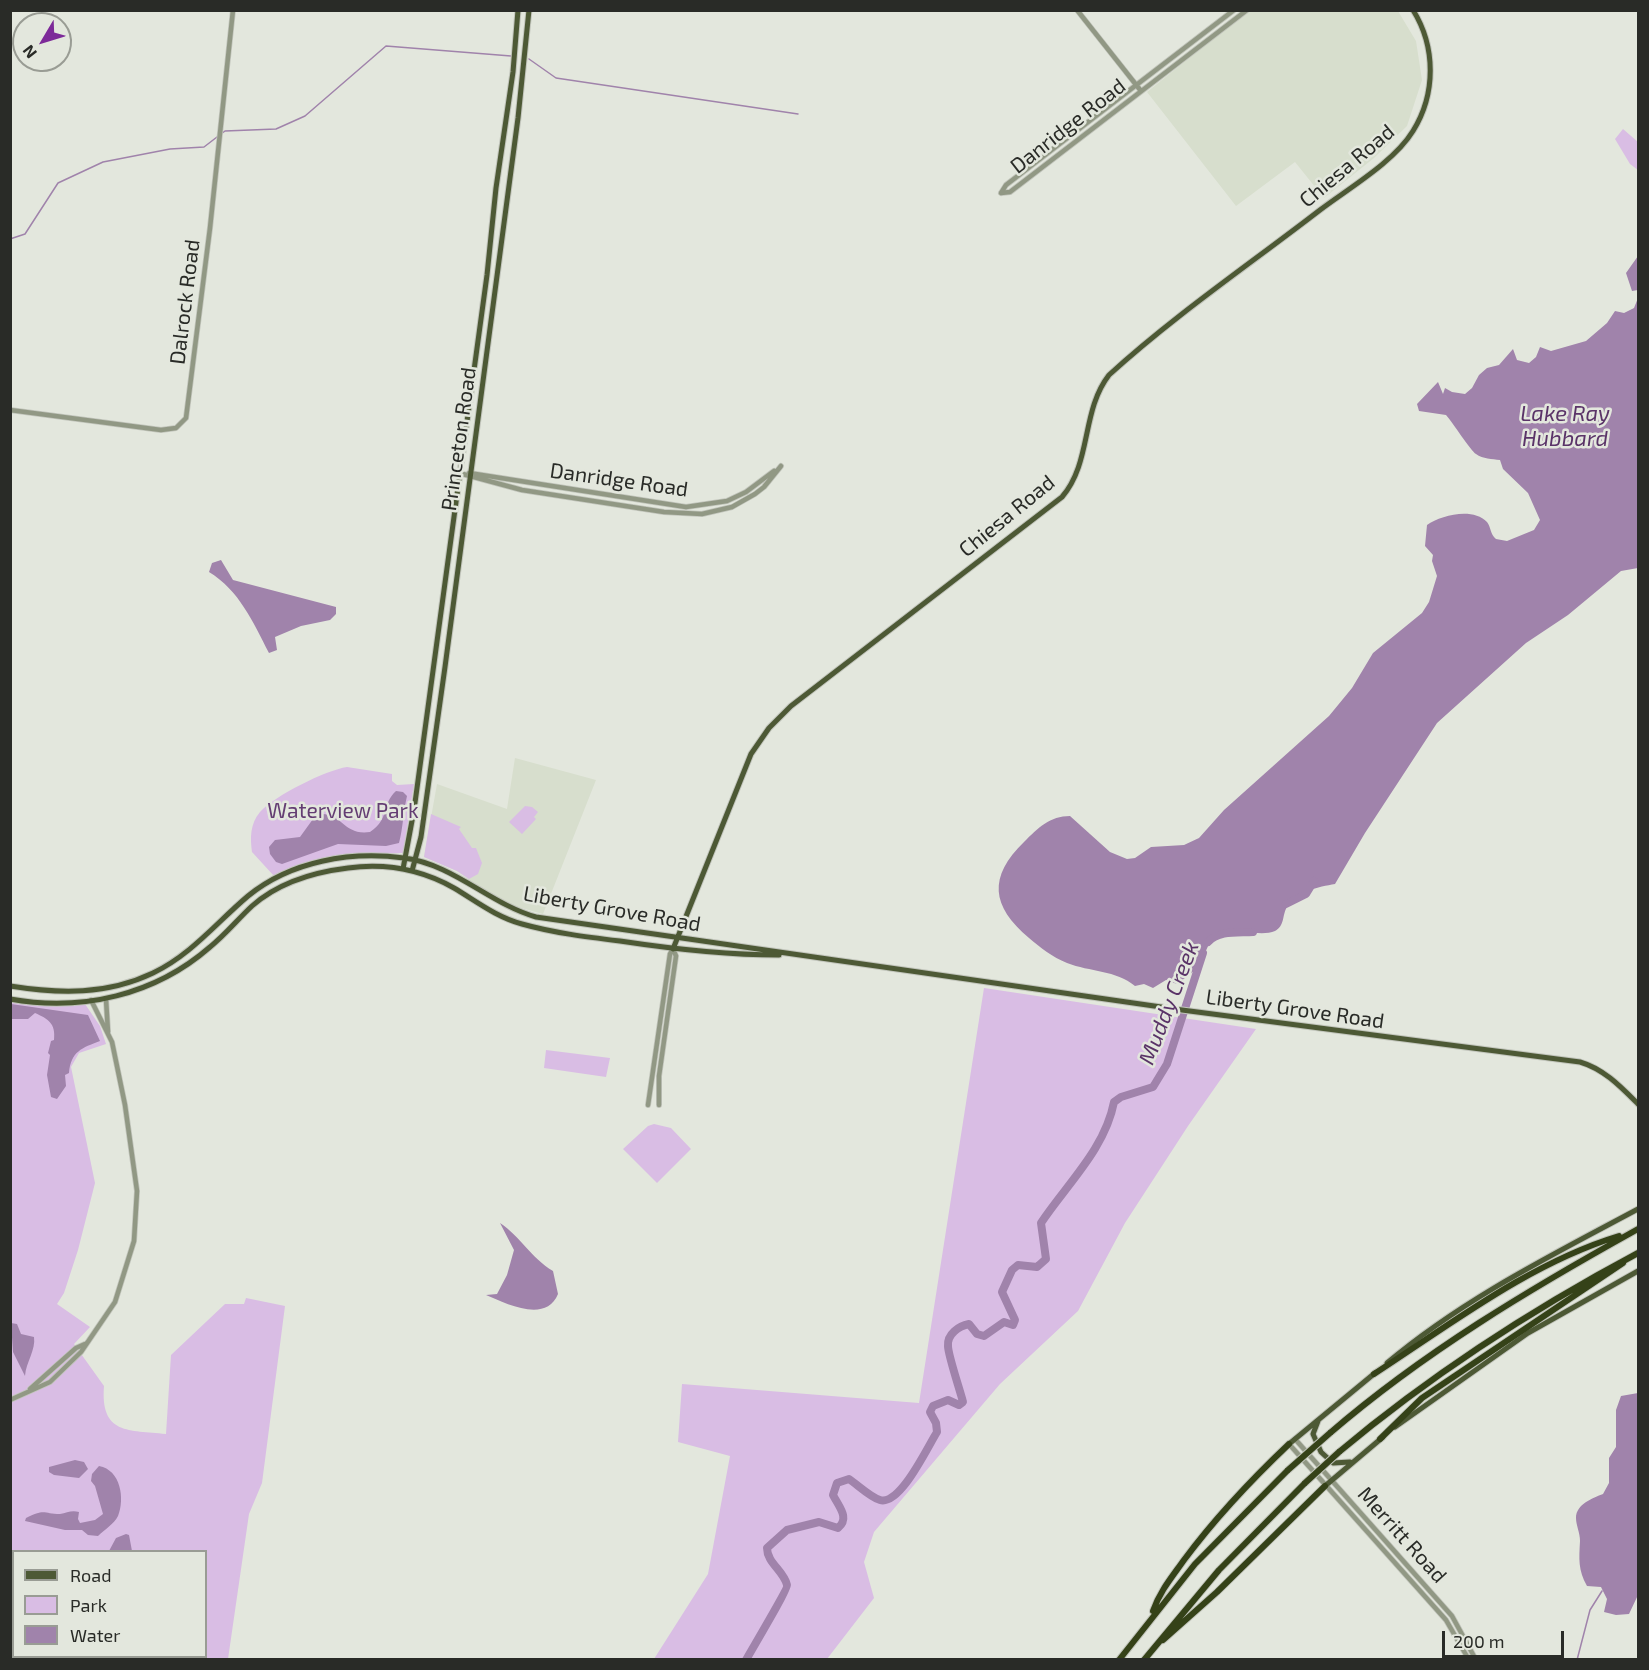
<!DOCTYPE html>
<style>
body{margin:0}
#map{position:relative;width:1649px;height:1670px;overflow:hidden;background:#e3e7dd;font-family:"Exo 2",sans-serif}
canvas{display:block}
.frame{position:absolute;inset:0;border:12px solid #292b27;pointer-events:none}
.legend{position:absolute;left:12px;top:1550px;width:195px;height:108px;box-sizing:border-box;background:#e3e7dd;border:2px solid #999c94;margin:0;padding:8px 10px;list-style:none;font-size:18px;color:#292b27}
.legend li{display:flex;align-items:center;gap:12px;height:30px}
.legend b{width:30px;border:2px solid #999c94}
.north{position:absolute;left:12px;top:12px;width:60px;height:60px;box-sizing:border-box;background:#e3e7dd;border:2px solid #999c94;border-radius:50%;rotate:232deg;font-size:16px;font-weight:700;line-height:24px;text-align:center;color:#292b27}
.north::after{content:'';display:block;margin:auto;width:21px;height:27px;background:#7d2a99;clip-path:polygon(50% 0,100% 100%,50% 72%,0 100%)}
.scale{position:absolute;left:1442px;top:1631px;width:122px;height:27px;box-sizing:border-box;border:3px solid #292b27;border-top:0;padding-left:8px;font-size:18px;line-height:21px;white-space:nowrap;color:#292b27;-webkit-text-stroke:4px #e3e7dd;paint-order:stroke}
</style>
<div id="map">
<canvas width="1649" height="1670"></canvas>
<div class="frame"></div>
<ul class="legend">
<li><b style="height:8px;background:#4d5935"></b>Road</li>
<li><b style="height:16px;background:#d9bde4"></b>Park</li>
<li><b style="height:16px;background:#a083ab"></b>Water</li>
</ul>
<div class="north">N</div>
<div class="scale">200 m</div>
</div>
<script>
const context = document.querySelector('canvas').getContext('2d');
context.lineJoin = 'round';
function paint(path, color) { context.fillStyle = color; context.fill(path, 'evenodd'); }
function strokePath(path, color, width, dash) { context.strokeStyle = color; context.lineWidth = width; context.lineCap = dash ? 'butt' : 'round'; context.setLineDash(dash || []); context.stroke(path); }
function drawText(font, color, halo, rows, align = 'center') {
  context.font = font + ' "Exo 2",sans-serif'; context.lineWidth = 5; context.setLineDash([]); context.textBaseline = 'middle'; context.strokeStyle = halo; context.fillStyle = color; for (const [text, x, y, turn = 0] of rows) {
    context.save(); context.translate(x, y); context.rotate((+turn || 0) * Math.PI / 180); context.textAlign = isNaN(turn) ? turn : align; if (halo) context.strokeText(text, 0, 0); context.fillText(text, 0, 0); context.restore();
  }
}
paint(new Path2D(`
 M1249,10L1398,11L1416,41L1422,80L1407,126L1374,158L1324,198L1295,162L1236,206L1147,92Z
 M515,758L596,780L543,914L514,906L480,888L457,871L424,857L437,784L507,809Z`), '#d7decd');
paint(new Path2D(`
 M1623,129L1638,142V170L1630,164L1615,139Z
 M347,767L392,774V781L397,785L414,784L403,853C352,855 321,851 274,876L252,852C250,838 250,824 260,812C274,796 326,770 347,767Z
 M525,806L532,807L538,812L534,817L536,819L522,834L509,822Z
 M431,814L461,827L459,829L472,848H476L482,863L478,874L469,879L457,871L424,857Z
 M984,988L1256,1029L1188,1126L1125,1223L1078,1311L1000,1384L874,1532L864,1562L874,1598L827,1659H654L708,1574L730,1456L678,1442L682,1384L919,1403Z
 M11,1000L85,1004L100,1026L106,1044L79,1053L71,1067L95,1183L78,1250L64,1293L57,1304L90,1327L74,1344L104,1386C100,1435 129,1430 166,1434L171,1355L225,1304H244L246,1298L285,1306L262,1483L249,1514L228,1659H11ZM14,1552H206V1656H14Z
 M546,1050L610,1058L606,1077L544,1068Z
 M654,1124L671,1128L691,1149L657,1183L623,1149L648,1126Z`), '#d9bde4');
paint(new Path2D(`
 M1638,256V290L1632,291L1626,273Z
 M1638,298V568L1621,571L1568,615L1526,643L1437,723L1365,833L1335,884C1319,887 1295,891 1287,907C1282,915 1285,926 1275,931C1259,938 1227,925 1216,934C1207,943 1204,960 1195,970C1190,975 1183,979 1177,984L1166,980L1153,988L1144,984L1135,986C1116,970 1090,972 1067,963C1052,957 1041,948 1029,938C991,906 988,877 1024,842C1038,828 1050,816 1070,816L1110,852L1127,859L1135,858L1151,847L1184,845L1199,838L1224,810L1329,716L1352,688L1373,653L1422,613L1429,602L1437,576L1432,561L1433,555L1425,546L1427,525C1441,515 1473,507 1487,522C1491,527 1490,534 1496,539L1507,541L1534,530L1540,520L1528,493L1503,469L1500,460C1492,459 1483,459 1476,454C1471,451 1453,423 1446,415L1419,411L1417,404L1438,382L1443,394L1445,388L1452,392L1465,394L1472,388L1479,375L1487,368L1499,365L1513,349L1517,360L1529,363L1536,357L1540,347L1551,351L1586,341L1607,323L1615,311L1624,313L1634,308Z
 M221,560L233,580L336,607V614L330,620L301,626L275,637L277,650L269,653C253,622 239,590 209,572L212,563Z
 M396,791L403,792L407,796C403,813 403,828 399,843L386,846L338,844L282,864L276,862L270,854L269,847L275,840L300,837L313,819L321,814C342,813 344,836 370,832C390,819 381,805 396,791Z
 M11,1004L88,1015L100,1041C82,1048 71,1051 69,1073L65,1075L66,1086L57,1099L51,1097L47,1075L50,1055L48,1053L51,1041L54,1040C56,1023 48,1019 35,1013L28,1019H11Z
 M500,1223C520,1236 531,1258 553,1271L558,1294C546,1324 505,1303 486,1295L497,1294L507,1275L514,1250Z
 M11,1323L17,1324L21,1334L34,1337C36,1350 26,1362 25,1376L13,1352Z
 M1638,1393V1595L1629,1614L1616,1615L1604,1612L1607,1599L1601,1587L1587,1586C1578,1570 1579,1559 1580,1541C1580,1533 1576,1525 1576,1518C1576,1504 1593,1498 1603,1494L1609,1483V1458L1616,1447V1410L1621,1396Z
 M75,1460L84,1462L88,1469L79,1478L54,1475L49,1472V1467Z
 M99,1466C121,1470 125,1499 118,1516C114,1524 104,1530 98,1536L88,1535L82,1530H65L25,1521L26,1518C45,1508 44,1514 60,1514C67,1513 71,1510 79,1512L78,1519L80,1523L95,1520L103,1514L95,1486L91,1481L92,1474Z
 M126,1534L129,1535L132,1551H109L116,1538Z`), '#a083ab');
strokePath(new Path2D(`
 M529,59L556,78L798,114
 M221,134L225,131L276,129L305,116L386,46L511,56
 M10,239L25,234L58,183L103,162L170,149L204,147L217,137
 M1577,1660L1590,1610L1602,1591`), '#a083ab', 1.5);
strokePath(new Path2D(`
 M1286,904L1306,894L1314,881
 M1208,942C1219,930 1238,933 1253,932
 M746,1660C752,1649 788,1589 787,1585C784,1571 767,1563 767,1548L787,1530L819,1522L838,1528C850,1518 839,1507 833,1495L837,1483L849,1479C858,1485 870,1497 880,1500C900,1506 927,1448 937,1432L936,1423L930,1412L933,1406L948,1400L959,1405L963,1402C960,1390 948,1355 948,1346C947,1334 959,1326 969,1324L977,1334L984,1336L1004,1322L1013,1325L1015,1320L1002,1292L1012,1270L1018,1265L1037,1267L1046,1259L1041,1223C1067,1184 1105,1149 1114,1102L1121,1097L1153,1087L1167,1064L1203,953`), '#a083ab', 8);
const minor = new Path2D(`
 M1077,10L1141,91
 M1001,193L1010,192L1247,10
 M1001,193L1006,185L1234,10
 M10,410L161,430L176,428L186,418L210,228L233,10
 M459,473L522,490L664,512L702,514L732,507L755,494L764,487L781,466
 M469,473L686,507L727,501L746,492L774,471
 M106,999L108,1032
 M648,1105L670,954L673,949
 M659,1105V1076L676,956L673,949
 M30,1389L76,1348L85,1344
 M10,1400L50,1382L81,1352L115,1302L134,1241L137,1191L125,1105L112,1042L91,1000
 M1295,1439L1452,1616L1476,1660
 M1289,1444L1446,1620L1469,1660`);
const major = new Path2D(`
 M403,869L414,810L487,275L496,188L513,72L518,10
 M412,871L421,837L445,667L518,118L529,10
 M673,949L751,754L769,728L791,706L1062,497C1092,462 1081,411 1109,375C1175,315 1250,264 1320,210C1349,188 1394,162 1413,131C1436,94 1436,47 1413,10
 M10,986C60,994 107,995 153,973C192,954 216,923 248,896C291,861 350,851 404,858C453,864 490,904 536,917L1182,1010L1580,1062C1604,1069 1621,1087 1638,1104
 M10,999C82,1012 155,995 210,947C225,935 238,919 252,906C278,883 315,872 348,868C385,863 422,870 454,888C476,901 496,917 522,924C554,933 587,937 620,941C673,949 725,955 779,955
 M1387,1363C1463,1299 1552,1255 1638,1209
 M1318,1421L1313,1434L1321,1452L1333,1463L1350,1462
 M1395,1427L1528,1333L1638,1271
 M1289,1444L1375,1373
 M1325,1486L1383,1437`);
const highway = new Path2D(`
 M1374,1374C1451,1324 1530,1263 1619,1236
 M1330,1433C1424,1352 1530,1289 1638,1229
 M1380,1439L1422,1398L1623,1263
 M1339,1452C1432,1374 1531,1310 1638,1253
 M1153,1611C1160,1591 1172,1577 1184,1560C1216,1517 1250,1481 1289,1444
 M1163,1640L1217,1592L1325,1486
 M1119,1660L1195,1564L1288,1470
 M1144,1660L1219,1570L1305,1483`);
strokePath(minor, '#c2c5bc', 6);
strokePath(major, '#c2c5bc', 7);
strokePath(highway, '#c2c5bc', 8);
strokePath(minor, '#919884', 4.5);
strokePath(major, '#4d5935', 5);
strokePath(highway, '#354218', 6);
const highwayBridge = new Path2D(`
 M1288,1470L1330,1433
 M1305,1483L1339,1452`);
strokePath(highwayBridge, '#c2c5bc', 8, []);
strokePath(highwayBridge, '#354218', 6);
drawText('21px', '#292b27', '#e3e7dd', [
 ["Danridge Road",1068,126,-38],
 ["Chiesa Road",1347,166,-40],
 ["Dalrock Road",185,302,-83],
 ["Princeton Road",459,439,-82],
 ["Danridge Road",619,480,8],
 ["Chiesa Road",1007,516,-39],
 ["Liberty Grove Road",612,909,10],
 ["Liberty Grove Road",1295,1009,8],
 ["Merritt Road",1402,1535,48]
]);
drawText('21px', '#643d73', '#e3e7dd', [
 ["Waterview Park",343,811]
]);
drawText('italic 22px', '#5a3368', '#e3e7dd', [
 ["Lake Ray",1565,414],
 ["Hubbard",1565,439],
 ["Muddy Creek",1169,1003,-69]
]);
</script>
